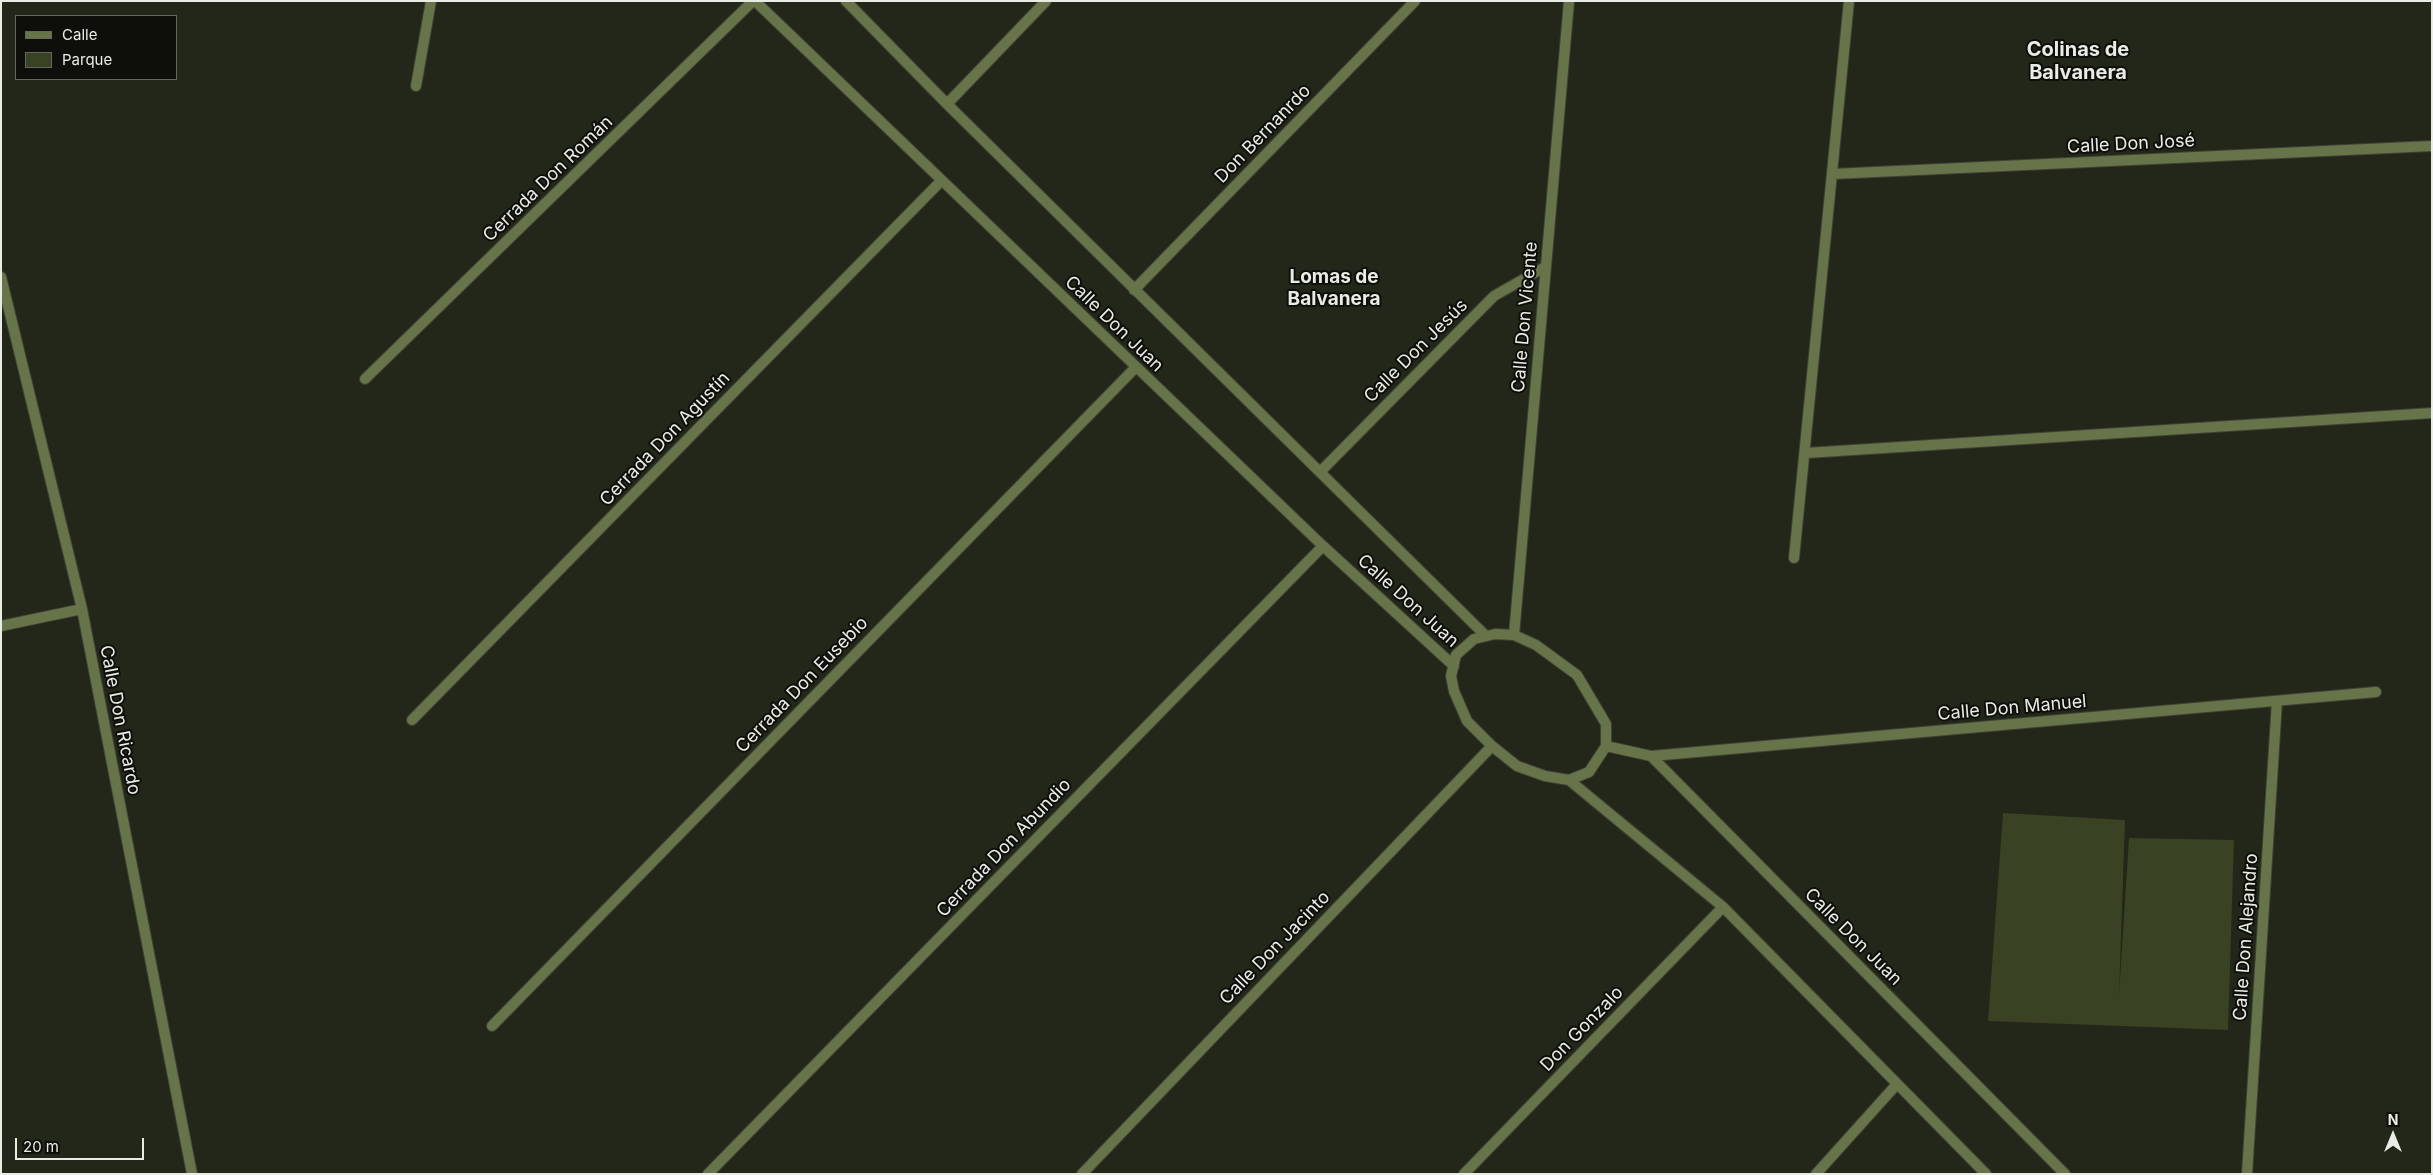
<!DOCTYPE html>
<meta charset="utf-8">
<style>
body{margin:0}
#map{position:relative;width:2433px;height:1175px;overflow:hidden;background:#23271a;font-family:Inter,sans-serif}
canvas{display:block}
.frame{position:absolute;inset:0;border:2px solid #e9ece4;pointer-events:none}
.legend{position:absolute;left:15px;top:15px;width:162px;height:65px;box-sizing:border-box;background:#0e0f0a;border:1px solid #666761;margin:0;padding:6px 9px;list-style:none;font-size:15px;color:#e9ece4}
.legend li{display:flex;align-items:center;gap:10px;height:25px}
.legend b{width:25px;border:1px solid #666761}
.north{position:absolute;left:2368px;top:1110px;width:50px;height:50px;-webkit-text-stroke:4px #0e0f0a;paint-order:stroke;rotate:0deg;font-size:14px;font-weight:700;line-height:20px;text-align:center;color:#e9ece4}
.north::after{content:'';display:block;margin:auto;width:18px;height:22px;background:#e9ece4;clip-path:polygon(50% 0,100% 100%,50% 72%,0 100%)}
.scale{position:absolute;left:15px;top:1138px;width:129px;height:22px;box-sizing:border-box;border:2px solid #e9ece4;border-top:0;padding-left:6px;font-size:15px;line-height:18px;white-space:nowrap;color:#e9ece4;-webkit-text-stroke:4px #0e0f0a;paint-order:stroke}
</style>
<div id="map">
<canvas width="2433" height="1175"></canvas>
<div class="frame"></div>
<ul class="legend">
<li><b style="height:6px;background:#677449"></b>Calle</li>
<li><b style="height:14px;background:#394222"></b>Parque</li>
</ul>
<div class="north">N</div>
<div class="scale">20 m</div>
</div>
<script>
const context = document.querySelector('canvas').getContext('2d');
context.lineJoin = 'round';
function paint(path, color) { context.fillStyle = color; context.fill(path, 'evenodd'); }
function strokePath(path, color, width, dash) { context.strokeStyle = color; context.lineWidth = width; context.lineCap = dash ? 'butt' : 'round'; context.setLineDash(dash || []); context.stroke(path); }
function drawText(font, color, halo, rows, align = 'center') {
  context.font = font + ' Inter,sans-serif'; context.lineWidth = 4; context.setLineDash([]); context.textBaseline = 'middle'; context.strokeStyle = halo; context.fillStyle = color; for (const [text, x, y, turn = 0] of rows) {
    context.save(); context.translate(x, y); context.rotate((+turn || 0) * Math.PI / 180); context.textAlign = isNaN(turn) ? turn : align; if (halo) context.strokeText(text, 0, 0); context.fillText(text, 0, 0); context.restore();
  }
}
paint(new Path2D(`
 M2003,813L2125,820L2119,995L2129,838L2234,840L2228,1030L1988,1021Z`), '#394222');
const minor = new Path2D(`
 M755,1L1323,546L1454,666
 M846,1L947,104L1486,636
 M416,86L431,1
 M947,104L1046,1
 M1832,174L2432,146
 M1,277L82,609L192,1174
 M1134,290L1415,1
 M365,379L753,1
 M1806,453L2432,413
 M1321,471L1494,296L1545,267
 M1794,558L1849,1
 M1,626L82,609
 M1495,634L1514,635L1536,645L1577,675L1606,724V746L1589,772L1569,780L1545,776L1517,766L1492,746L1467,721L1454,691L1451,676L1456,655L1474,639Z
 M1514,635L1569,1
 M412,720L941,181
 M1606,746L1651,756L2065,1174
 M1651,756L2376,692
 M1569,780L1723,907L1986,1174
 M492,1026L1136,367
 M708,1174L1323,546
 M1082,1174L1492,746
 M1464,1174L1723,907
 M1816,1174L1897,1084
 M2247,1174L2277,701`);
strokePath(minor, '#3f4336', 12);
strokePath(minor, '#677449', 10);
drawText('18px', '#e9ece4', '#0e0f0a', [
 ["Don Bernanrdo",1263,134,-46],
 ["Calle Don José",2131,144,-3],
 ["Cerrada Don Román",548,179,-44],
 ["Calle Don Vicente",1525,317,-85],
 ["Calle Don Juan",1114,324,44],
 ["Calle Don Jesús",1416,351,-45],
 ["Cerrada Don Agustín",665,439,-46],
 ["Calle Don Juan",1408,601,42],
 ["Cerrada Don Eusebio",802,685,-46],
 ["Calle Don Manuel",2012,708,-5],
 ["Calle Don Ricardo",120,720,79],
 ["Cerrada Don Abundio",1004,848,-46],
 ["Calle Don Juan",1853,937,45],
 ["Calle Don Alejandro",2246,937,-86],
 ["Calle Don Jacinto",1275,948,-46],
 ["Don Gonzalo",1582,1029,-46]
]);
drawText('bold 19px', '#e9ece4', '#0e0f0a', [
 ["Lomas de",1334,277],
 ["Balvanera",1334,299]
]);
drawText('bold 20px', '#e9ece4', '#0e0f0a', [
 ["Colinas de",2078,50],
 ["Balvanera",2078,73]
]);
</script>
